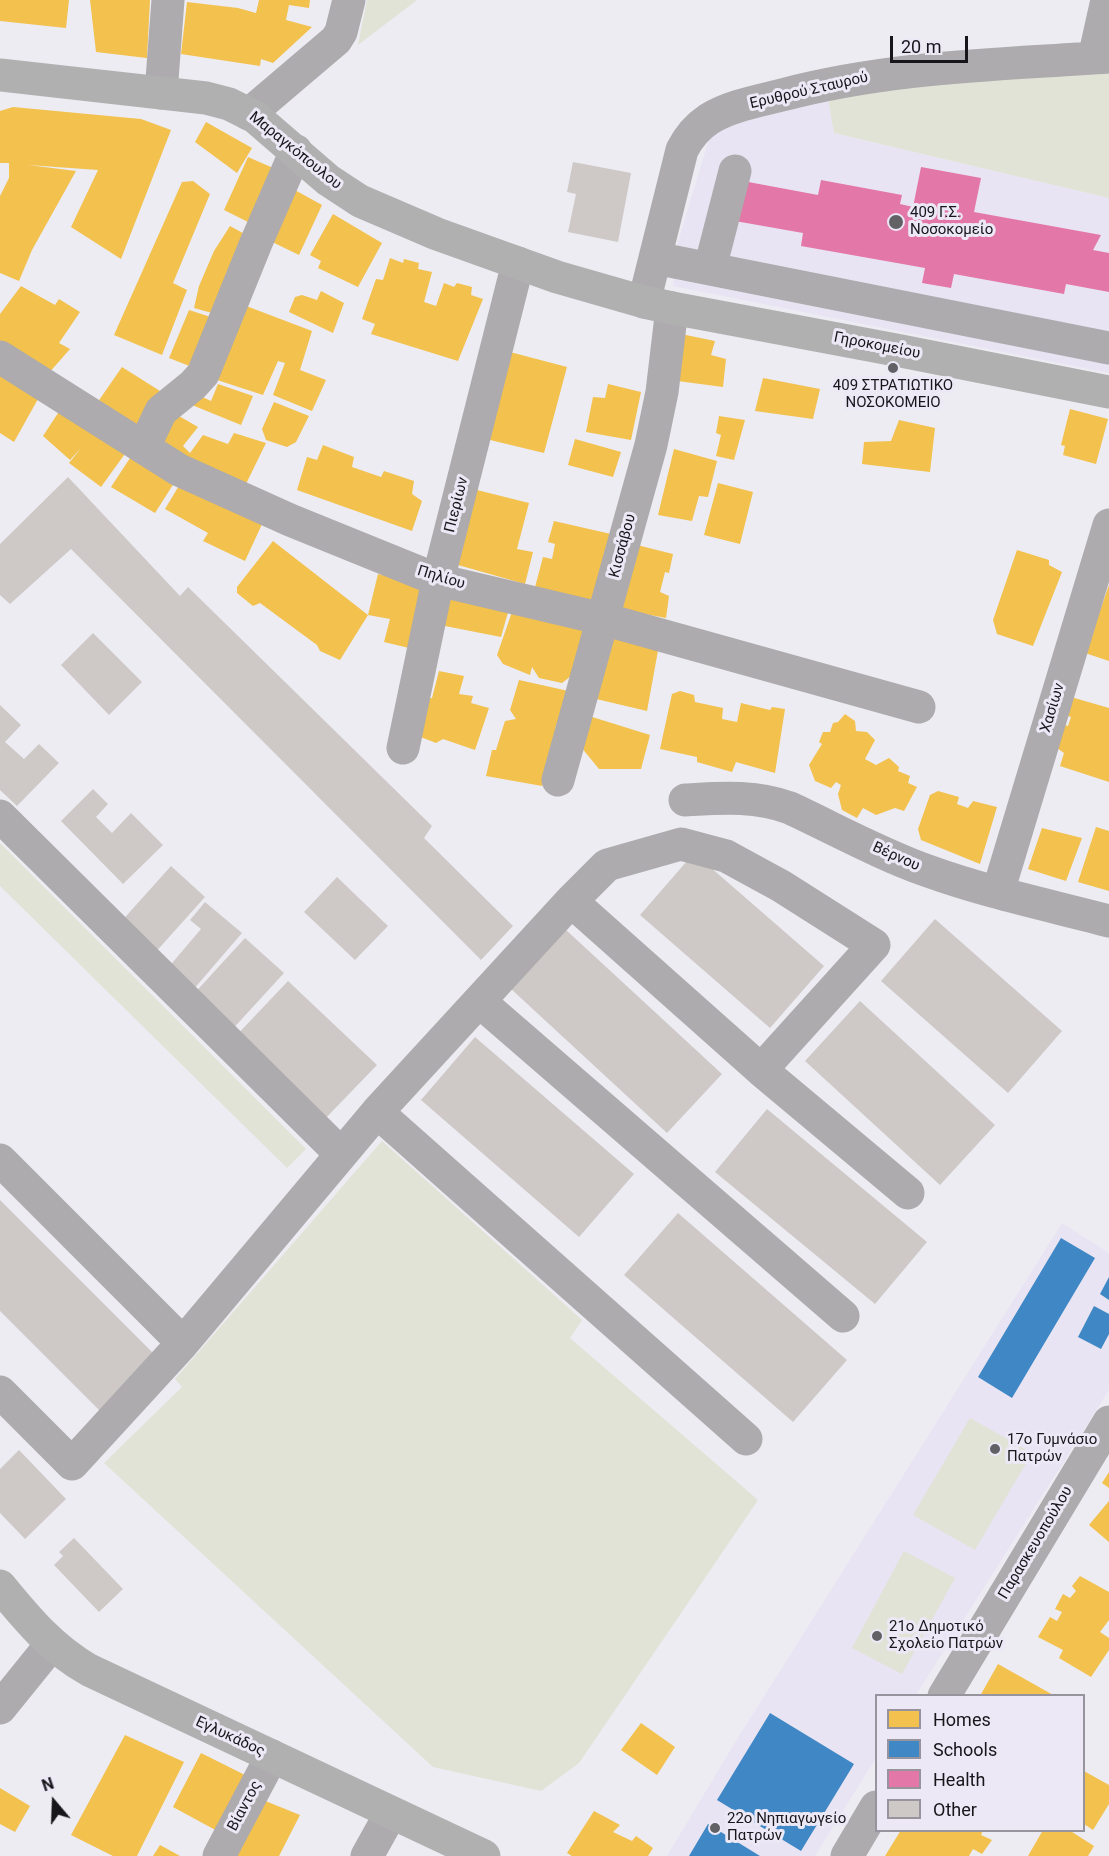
<!DOCTYPE html>
<meta charset="utf-8">
<style>
body{margin:0}
#map{position:relative;width:1109px;height:1856px;overflow:hidden;background:#edecf2;font-family:Roboto,sans-serif}
canvas{display:block}
.legend{position:absolute;left:875px;top:1694px;width:210px;height:138px;box-sizing:border-box;background:#ece8f6;border:2px solid #97949e;margin:0;padding:8px 10px;list-style:none;font-size:18px;color:#17161b}
.legend li{display:flex;align-items:center;gap:12px;height:30px}
.legend b{width:30px;border:2px solid #97949e}
.north{position:absolute;left:24px;top:1772px;width:60px;height:60px;-webkit-text-stroke:4px #ece8f6;paint-order:stroke;rotate:341deg;font-size:16px;font-weight:700;line-height:24px;text-align:center;color:#17161b}
.north::after{content:'';display:block;margin:auto;width:21px;height:27px;background:#17161b;clip-path:polygon(50% 0,100% 100%,50% 72%,0 100%)}
.scale{position:absolute;left:890px;top:36px;width:78px;height:27px;box-sizing:border-box;border:3px solid #17161b;border-top:0;padding-left:8px;font-size:18px;line-height:21px;white-space:nowrap;color:#17161b;-webkit-text-stroke:4px #ece8f6;paint-order:stroke}
</style>
<div id="map">
<canvas width="1109" height="1856"></canvas>
<ul class="legend">
<li><b style="height:16px;background:#f2c14e"></b>Homes</li>
<li><b style="height:16px;background:#3f88c5"></b>Schools</li>
<li><b style="height:16px;background:#e377a8"></b>Health</li>
<li><b style="height:16px;background:#cec9c7"></b>Other</li>
</ul>
<div class="north">N</div>
<div class="scale">20 m</div>
</div>
<script>
const context = document.querySelector('canvas').getContext('2d');
context.lineJoin = 'round';
function paint(path, color) { context.fillStyle = color; context.fill(path, 'evenodd'); }
function strokePath(path, color, width, dash) { context.strokeStyle = color; context.lineWidth = width; context.lineCap = dash ? 'butt' : 'round'; context.setLineDash(dash || []); context.stroke(path); }
function drawText(font, color, halo, rows, align = 'center') {
  context.font = font + ' Roboto,sans-serif'; context.lineWidth = 6; context.setLineDash([]); context.textBaseline = 'middle'; context.strokeStyle = halo; context.fillStyle = color; for (const [text, x, y, turn = 0] of rows) {
    context.save(); context.translate(x, y); context.rotate((+turn || 0) * Math.PI / 180); context.textAlign = isNaN(turn) ? turn : align; if (halo) context.strokeText(text, 0, 0); context.fillText(text, 0, 0); context.restore();
  }
}
paint(new Path2D(`
 M828,98L834,133L1109,198V373L673,286L677,245L709,139L716,128Z
 M1062,1223L1109,1253V1390L916,1695L876,1696V1758L815,1856H667L734,1744Z`), '#e9e4f3');
paint(new Path2D(`
 M367,0H417L358,45Z
 M1109,71V198L834,133L828,98L972,80Z
 M0,843L306,1149L287,1168L0,886Z
 M382,1141L582,1320L570,1338L758,1500L579,1763L541,1791L433,1767L104,1463L182,1387L175,1379Z
 M970,1418L1032,1453L975,1550L913,1515Z
 M904,1551L955,1578L902,1674L852,1648Z`), '#e0e3d5');
paint(new Path2D(`
 M0,0H69L66,28L0,21Z
 M90,0H150L147,58L96,52Z
 M259,0H310L309,8L289,5L286,20L312,27L273,63L261,59L260,66L181,54L187,2L238,8L256,13Z
 M13,107L141,119L171,130L121,259L71,227L98,170L28,165L76,171L32,250L19,281L0,273V196L9,178V163H0V111Z
 M206,122L252,148L237,173L195,142Z
 M248,157L280,171L254,225L224,210Z
 M193,181L210,194L173,283L187,290L162,355L114,335L182,182Z
 M284,184L322,205L299,255L262,237Z
 M333,214L382,243L358,287L318,268L321,261L310,255Z
 M230,226L252,238L219,315L194,308L199,286L214,251Z
 M390,258L403,263L404,259L419,263L418,269L432,272L424,302L436,306L444,283L454,287L457,283L472,287L471,295L483,299L458,361L371,334L375,324L362,319L376,279L383,280Z
 M21,286L55,305L59,299L80,312L59,343L70,349L48,374L0,344V314Z
 M321,291L344,303L333,333L289,312L295,297L302,295L317,300Z
 M241,304L312,331L300,370L326,380L312,411L273,395L285,363L278,361L263,395L214,379Z
 M189,310L217,319L197,369L169,358Z
 M681,334L715,341L711,355L726,359L723,387L670,380Z
 M510,352L567,367L544,453L486,439Z
 M122,367L160,391L140,434L95,406Z
 M0,372L38,399L14,442L0,433Z
 M763,378L820,389L813,419L755,411Z
 M218,384L253,396L241,425L192,405L196,394L211,401Z
 M608,384L641,392L631,440L586,432L593,397L605,398Z
 M274,402L309,416L296,442L287,447L266,440L262,429Z
 M62,407L127,451L101,487L69,463L82,447L70,460L43,436Z
 M1070,409L1108,419L1096,464L1063,455L1065,446L1061,445Z
 M172,412L198,427L183,446L190,453L203,435L228,444L234,433L266,443L244,488L153,442Z
 M719,416L745,420L734,460L716,456L721,435L716,433Z
 M899,420L935,428L930,472L862,464L864,442L891,441Z
 M575,439L621,452L613,477L568,465Z
 M323,445L354,457L352,467L381,477L384,471L414,481L412,494L422,501L412,531L297,490L307,457L317,460Z
 M674,449L717,461L708,497L699,496L692,521L658,515Z
 M132,455L176,480L155,513L111,487Z
 M718,483L753,492L740,544L704,535Z
 M180,484L263,522L245,561L203,541L208,533L165,509Z
 M477,490L529,503L517,549L533,552L525,584L458,565Z
 M554,521L611,534L594,604L534,591L543,557L552,559L555,544L548,542Z
 M273,541L368,615L340,660L320,651L317,645L260,603L253,606L237,593V587Z
 M637,545L673,554L669,573L665,572L660,592L669,596L666,618L613,608Z
 M1017,550L1049,560V565L1062,572L1033,646L997,634L993,620Z
 M378,574L424,585L409,648L384,642L390,619L368,615Z
 M1109,585V661L1085,653Z
 M447,591L509,609L501,637L445,626L440,620Z
 M513,609L585,630L571,676L562,683L539,678L532,667L530,675L503,664L497,655Z
 M607,631L659,645L647,711L592,698Z
 M439,671L464,676L459,694L473,696L471,703L489,708L475,750L443,739L436,743L418,736L426,699L432,698Z
 M519,680L573,692L559,728L555,727L558,739L542,786L486,776L492,750H496L505,721L516,719L510,710Z
 M680,691L694,695L695,702L723,708L722,719L737,722L741,703L770,710L772,707L785,709L775,773L736,762L732,772L697,762V757L660,749L672,694Z
 M1071,697L1109,708V782L1060,766L1064,753L1057,748L1062,724L1068,726L1071,717L1065,715Z
 M845,714L855,721L856,731L867,732L875,740L865,759L876,765L889,758L899,767L898,771L910,776L908,783L917,787L904,811L895,808L876,815L863,808L857,818L842,810L838,794L841,785L836,782L831,788L815,781L809,765L822,744L819,742L823,732H830L833,723L838,722Z
 M589,716L650,735L641,769H599L581,747Z
 M938,791L959,797L957,804L968,808L973,801L997,807L980,864L921,840L918,829L930,795Z
 M1096,827L1109,831V891L1078,882Z
 M1042,828L1082,838L1066,881L1028,869Z
 M1109,1472V1488L1102,1483Z
 M1109,1501V1542L1089,1525Z
 M1080,1576L1109,1592V1620L1100,1632L1109,1638V1650L1091,1677L1059,1658L1063,1650L1038,1637L1050,1617L1057,1621L1062,1612L1055,1609L1063,1594L1070,1598L1076,1591L1072,1586Z
 M998,1664L1055,1696H980Z
 M641,1723L675,1747L657,1775L621,1750Z
 M125,1735L184,1762L137,1856H113L71,1835Z
 M201,1753L249,1777L219,1832L173,1807Z
 M1084,1771L1109,1785V1804L1093,1830L1084,1824Z
 M0,1788L30,1806L15,1832L0,1824Z
 M258,1798L300,1815L279,1856H226Z
 M594,1811L620,1825L613,1832L632,1841L636,1836L653,1848L648,1856H572L567,1853Z
 M901,1830H983L981,1835L992,1840L982,1854L973,1849L969,1856H885Z
 M1043,1830H1069L1094,1846L1088,1856H1028Z
 M160,1845L180,1856H153Z`), '#f2c14e');
paint(new Path2D(`
 M1061,1238L1095,1258L1012,1398L978,1377Z
 M1109,1277V1300L1100,1294Z
 M1094,1306L1109,1314V1334L1101,1349L1078,1337Z
 M770,1713L854,1764L801,1851L717,1800Z
 M708,1824L760,1856H689Z`), '#3f88c5');
paint(new Path2D(`
 M921,167L981,178L974,212L1101,235L1093,250L1109,253V292L1066,284L1064,294L954,274L951,288L922,283L925,268L801,246L803,233L735,221L743,181L818,195L821,180L902,195L900,204L913,207Z`), '#e377a8');
paint(new Path2D(`
 M573,162L631,173L618,242L568,232L576,194L567,192Z
 M68,477L180,596L188,587L432,826L424,838L513,926L481,960L71,549L10,604L0,595V544Z
 M93,633L142,682L109,715L61,665Z
 M0,705L21,725L5,742L24,759L39,744L59,763L17,806L0,790Z
 M93,789L108,804L96,817L112,833L131,813L163,845L123,884L61,821Z
 M694,853L824,966L770,1028L640,915Z
 M171,866L205,897L153,955L119,924Z
 M337,877L388,926L355,960L304,912Z
 M205,902L242,933L193,990L167,969L201,929L190,920Z
 M935,919L1062,1031L1008,1093L881,981Z
 M565,929L722,1074L667,1133L510,988Z
 M245,938L284,973L229,1033L190,998Z
 M288,981L377,1065L322,1122L233,1039Z
 M860,1001L995,1125L940,1185L805,1061Z
 M475,1037L634,1174L579,1237L421,1100Z
 M767,1109L927,1242L875,1304L715,1172Z
 M0,1200L158,1358L103,1414L0,1311Z
 M678,1213L847,1360L793,1422L624,1275Z
 M19,1450L66,1499L25,1539L0,1513V1469Z
 M74,1538L123,1589L99,1612L54,1565L63,1556L59,1552Z`), '#cec9c7');
strokePath(new Path2D(`
 M1094,58L1107,0
 M161,93L168,0
 M249,114L336,40L341,32L349,0
 M655,258L1109,348
 M710,268L735,171
 M644,302L682,150C688,138 697,127 709,119C730,106 758,101 782,95C892,66 997,65 1109,57
 M0,357L179,470L290,520L438,580L603,619L919,707
 M144,447L161,411L193,385L203,374L256,243L296,151
 M403,748L438,580L518,263
 M558,780L651,445L662,392L672,308
 M685,800C721,798 755,795 790,808C835,829 880,854 928,871C986,892 1048,905 1109,921
 M0,816L341,1154
 M998,892L1109,525
 M571,901L761,1070L908,1193
 M479,1001L843,1316
 M377,1112L746,1439
 M0,1160L183,1343
 M0,1392L72,1464L183,1343L377,1112L571,901L607,865L681,844L726,856L781,886L874,945L761,1070
 M944,1696L1109,1422
 M0,1708L51,1645
 M219,1856L272,1756
 M367,1856L391,1813
 M847,1856L876,1807`), '#adabad', 33);
strokePath(new Path2D(`
 M0,75L206,98L229,104L255,117L328,180L360,201L437,234L557,277L644,302L672,308L901,351L1109,392
 M0,1586C27,1619 52,1649 89,1670L484,1856`), '#b1b0b1', 33);
for (const [x, y, r, color] of [
 [896,222,8,"#626166"],
 [893,368,6,"#626166"],
 [995,1449,6,"#626166"],
 [877,1636,6,"#626166"],
 [715,1828,6,"#626166"]
]) { const dot = new Path2D(); dot.arc(x, y, r, 0, 2 * Math.PI); context.fillStyle = color; context.fill(dot); strokePath(dot, '#ece8f6', 2); }
drawText('15px', '#17161b', '#ece8f6', [
 ["Ερυθρού Σταυρού",809,91,-13],
 ["Μαραγκόπουλου",295,151,39],
 ["Γηροκομείου",877,346,11],
 ["Πιερίων",457,505,-76],
 ["Κισσάβου",623,546,-75],
 ["Πηλίου",441,578,17],
 ["Χασίων",1053,708,-73],
 ["Βέρνου",896,857,24],
 ["Παρασκευοπούλου",1036,1543,-59],
 ["Εγλυκάδος",230,1737,25],
 ["Βίαντος",245,1806,-62]
]);
drawText('15px', '#17161b', '#ece8f6', [
 ["409 Γ.Σ.",910,213],
 ["Νοσοκομείο",910,230],
 ["409 ΣΤΡΑΤΙΩΤΙΚΟ",893,386,"center"],
 ["ΝΟΣΟΚΟΜΕΙΟ",893,403,"center"],
 ["17ο Γυμνάσιο",1007,1440],
 ["Πατρών",1007,1457],
 ["21ο Δημοτικό",889,1627],
 ["Σχολείο Πατρών",889,1644],
 ["22ο Νηπιαγωγείο",727,1819],
 ["Πατρών",727,1836]
], 'left');
</script>
